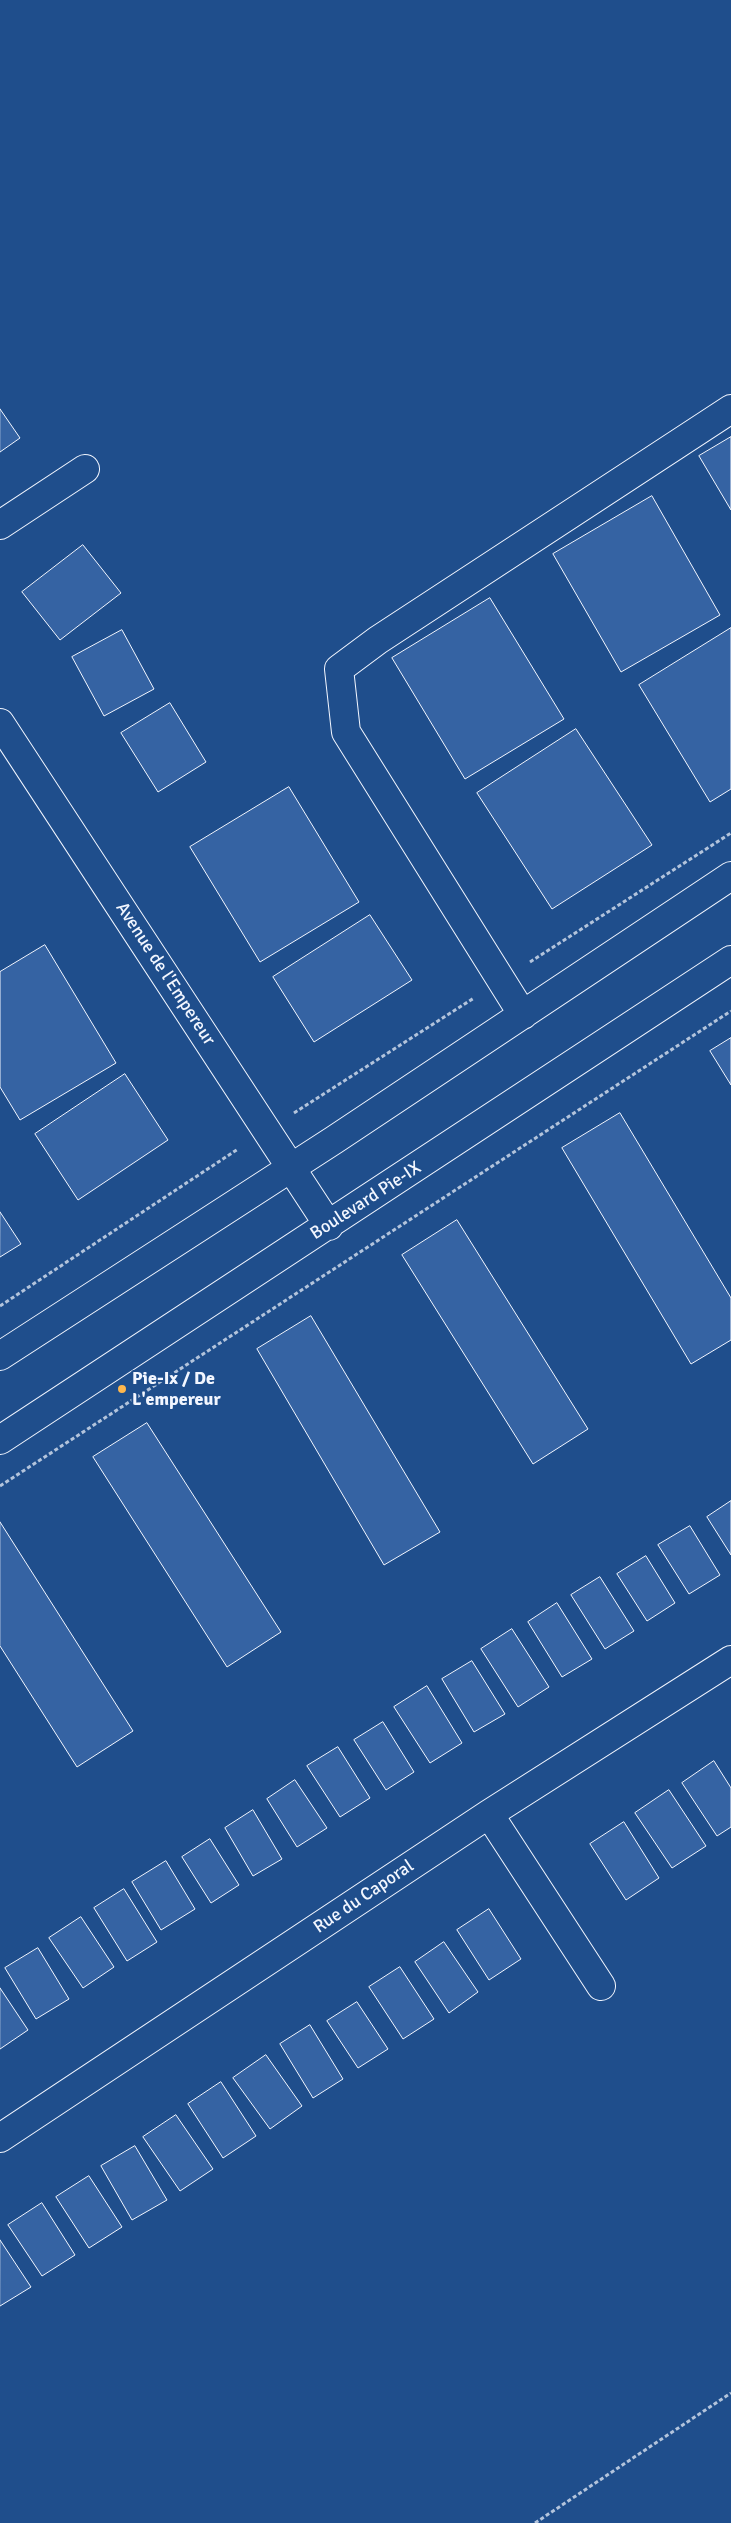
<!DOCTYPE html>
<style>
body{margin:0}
canvas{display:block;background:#1f4e8c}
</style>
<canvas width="731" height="2523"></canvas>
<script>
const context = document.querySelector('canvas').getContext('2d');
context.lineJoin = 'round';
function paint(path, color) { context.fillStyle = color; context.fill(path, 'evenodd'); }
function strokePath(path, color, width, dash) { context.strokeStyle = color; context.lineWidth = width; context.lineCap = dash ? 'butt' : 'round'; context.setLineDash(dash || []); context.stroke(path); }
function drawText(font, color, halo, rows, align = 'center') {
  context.font = font + ' Signika,sans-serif'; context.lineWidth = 4; context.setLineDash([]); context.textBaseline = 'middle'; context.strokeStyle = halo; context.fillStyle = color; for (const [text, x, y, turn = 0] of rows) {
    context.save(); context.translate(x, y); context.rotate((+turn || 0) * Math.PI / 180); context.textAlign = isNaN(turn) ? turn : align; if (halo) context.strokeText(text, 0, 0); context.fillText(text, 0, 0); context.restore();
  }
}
const building = new Path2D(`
 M0,409L20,438L0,452Z
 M731,437V510L699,456Z
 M652,496L720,615L621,672L553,554Z
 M83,545L121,593L60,640L22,592Z
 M490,598L564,719L465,779L392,658Z
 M731,628V789L710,802L639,685Z
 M122,630L154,689L104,716L72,657Z
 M170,703L206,762L158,792L121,733Z
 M576,729L652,845L552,909L477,793Z
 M289,787L359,902L260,962L190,847Z
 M370,915L412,980L314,1042L273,977Z
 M45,945L116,1063L20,1120L0,1087V972Z
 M731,1038V1085L710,1051Z
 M125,1074L168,1140L78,1200L35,1134Z
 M620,1113L731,1298V1340L691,1364L562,1148Z
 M0,1212L21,1244L0,1257Z
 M457,1220L588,1429L533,1464L402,1255Z
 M311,1316L440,1532L384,1565L257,1349Z
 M147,1423L281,1632L227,1667L93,1457Z
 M731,1501V1555L707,1517Z
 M0,1522L133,1731L77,1767L0,1646Z
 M690,1526L720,1575L689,1594L658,1545Z
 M646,1556L675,1603L647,1621L617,1574Z
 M600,1577L634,1631L605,1649L571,1595Z
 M557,1603L592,1659L562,1677L528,1622Z
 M512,1629L549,1687L518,1707L481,1649Z
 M472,1661L505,1714L474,1732L442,1679Z
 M427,1686L462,1743L430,1763L394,1707Z
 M383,1722L414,1772L386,1790L354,1740Z
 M338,1747L370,1798L340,1817L307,1766Z
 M714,1761L731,1788V1827L717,1836L682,1783Z
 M295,1780L327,1828L297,1847L267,1799Z
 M669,1790L706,1846L672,1868L635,1813Z
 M253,1810L282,1859L253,1876L225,1828Z
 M624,1822L659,1878L626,1900L590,1844Z
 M210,1839L239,1885L211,1903L182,1857Z
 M166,1861L195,1909L161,1930L132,1882Z
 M124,1889L157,1942L127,1961L94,1908Z
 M489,1909L521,1959L489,1980L457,1930Z
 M81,1917L114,1967L83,1988L49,1938Z
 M444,1942L478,1992L449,2013L415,1962Z
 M38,1948L69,1999L36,2019L5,1968Z
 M400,1967L434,2019L403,2039L369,1987Z
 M0,1988L28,2030L0,2049Z
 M357,2002L388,2049L358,2068L327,2021Z
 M310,2025L343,2079L313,2098L280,2044Z
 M266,2055L302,2106L270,2129L233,2078Z
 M221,2082L256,2136L223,2158L188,2104Z
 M176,2115L213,2169L180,2191L143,2137Z
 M135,2146L167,2200L132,2220L101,2166Z
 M89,2176L122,2227L89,2248L56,2197Z
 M42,2203L75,2255L42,2276L8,2225Z
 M0,2240L31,2287L0,2306Z`);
paint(building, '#3563a3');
strokePath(building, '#f2f6ff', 1);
const minor = new Path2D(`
 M0,525L85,469
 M0,723L329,1226
 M523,1015L346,732L339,669L378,640L731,409
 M0,1356L334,1140L731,876
 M0,1440L731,960
 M489,1814L601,1986
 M0,2138L489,1814L731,1660`);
strokePath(minor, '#f2f6ff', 30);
strokePath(new Path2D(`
 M530,962L731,833
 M294,1113L474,998
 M0,1306L238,1149
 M0,1486L731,1011
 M535,2523L731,2393`), '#b3c4dc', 3, [4, 2.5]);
strokePath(minor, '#1f4e8c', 28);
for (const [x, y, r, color] of [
 [122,1389,5,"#ffb74d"]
]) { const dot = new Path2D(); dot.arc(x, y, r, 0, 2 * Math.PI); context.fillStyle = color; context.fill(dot); strokePath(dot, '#1f4e8c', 2); }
drawText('18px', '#f2f6ff', '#1f4e8c', [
 ["Avenue de l'Empereur",165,974,57],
 ["Boulevard Pie-IX",366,1201,-33],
 ["Rue du Caporal",364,1897,-34]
]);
drawText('bold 18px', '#f2f6ff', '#1f4e8c', [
 ["Pie-Ix / De",132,1379],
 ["L'empereur",132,1400]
], 'left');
</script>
